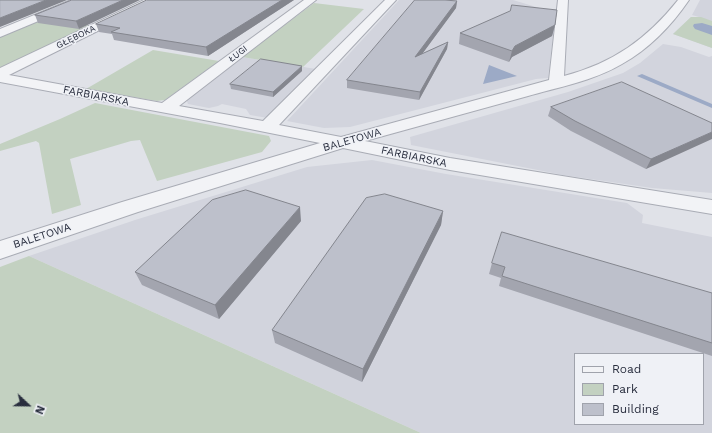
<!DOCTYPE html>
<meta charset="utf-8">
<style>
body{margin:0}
#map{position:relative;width:712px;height:433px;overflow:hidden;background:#e0e2e8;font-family:"Work Sans",sans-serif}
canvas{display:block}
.legend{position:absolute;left:574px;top:353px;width:130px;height:72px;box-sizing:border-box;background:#eff1f6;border:1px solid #a0a3ac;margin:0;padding:5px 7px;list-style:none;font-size:12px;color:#292e3e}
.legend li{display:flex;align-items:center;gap:8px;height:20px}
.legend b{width:20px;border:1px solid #a0a3ac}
.north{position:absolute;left:8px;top:385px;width:40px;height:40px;-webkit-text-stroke:3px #eff1f6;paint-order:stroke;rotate:112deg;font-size:11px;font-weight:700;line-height:16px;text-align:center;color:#292e3e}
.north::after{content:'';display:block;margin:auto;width:14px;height:18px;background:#292e3e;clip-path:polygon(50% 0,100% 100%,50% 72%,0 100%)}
</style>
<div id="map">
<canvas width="712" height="433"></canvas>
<ul class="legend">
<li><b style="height:5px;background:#f2f3f6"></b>Road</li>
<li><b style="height:11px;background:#c3d1c1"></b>Park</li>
<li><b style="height:11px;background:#bdc0cb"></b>Building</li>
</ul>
<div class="north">N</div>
</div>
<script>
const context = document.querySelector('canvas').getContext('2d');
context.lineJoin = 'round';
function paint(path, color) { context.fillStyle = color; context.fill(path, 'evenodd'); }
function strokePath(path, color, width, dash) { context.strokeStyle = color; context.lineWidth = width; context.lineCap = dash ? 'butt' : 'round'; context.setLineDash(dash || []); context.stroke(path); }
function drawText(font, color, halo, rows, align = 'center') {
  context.font = font + ' "Work Sans",sans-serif'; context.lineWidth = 3; context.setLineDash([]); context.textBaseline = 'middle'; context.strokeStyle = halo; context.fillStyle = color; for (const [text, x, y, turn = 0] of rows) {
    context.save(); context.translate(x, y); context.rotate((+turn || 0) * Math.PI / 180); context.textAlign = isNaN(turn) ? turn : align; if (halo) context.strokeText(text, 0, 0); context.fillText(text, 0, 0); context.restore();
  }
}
paint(new Path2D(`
 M399,0H513L556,13L548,78L536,79L350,127L324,128L287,121Z
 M700,0H712V48L673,34L691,17H699L692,15Z
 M663,44L681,47L709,57L712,56V193L652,188L563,175L411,145L410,137L568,92L623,73L640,63Z
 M242,57L316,69L268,118L250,115L246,109L222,104L218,106L209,108L188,104L186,99Z
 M372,160L446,174L627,203L643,215L642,223L712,237V433H421L29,256L135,220L307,167ZM575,354H703V424H575Z`), '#d2d4dd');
paint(new Path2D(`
 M314,3L364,9L303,67L242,57Z
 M691,17H701L712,21V48L673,34Z
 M43,19L94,26L0,70V37Z
 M153,50L219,61L165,100L157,101L86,89Z
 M95,103L269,136L271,141L262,152L157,181L140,140L131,141L70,159L81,205L52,214L39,143L36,141L0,151V144L60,119Z
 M29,256L370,410L421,433H0V267Z`), '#c3d1c1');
paint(new Path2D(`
 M702,23L712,26V35L695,29L693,26L694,24Z
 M489,65L517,76L483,84Z
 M642,74L712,104V108L637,76Z`), '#9caac6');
const minor = new Path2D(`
 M71,0H85L84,2L0,37V29Z
 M144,0H157L156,2L9,75L162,103L304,0H316L179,106L263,121L385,0H396L279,125L341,137L549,80L558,0H568L564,76C613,63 647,39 678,0H689C672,25 649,49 622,64C593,81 559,87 528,96C474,111 419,126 365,141L450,158L712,200V214L450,170L343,148L138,212L0,259V241L122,202L320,143L220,123L0,82V68Z`);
strokePath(minor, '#a9acb5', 2);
paint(minor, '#f2f3f6');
paint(new Path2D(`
 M72,0L79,29L38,23L35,15Z
 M294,0L208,56L114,40L112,34L99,32L96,24Z
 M457,1L456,8L422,54L448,42L447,49L419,100L347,88V80Z
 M555,25L552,36L512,57L509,62L459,44L460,33Z
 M302,71L273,97L231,89L230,84Z
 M551,107L712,123L646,169L571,131L548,116Z
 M443,211L441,225L362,382L275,343L272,330Z
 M301,221L219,319L142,285L135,272Z
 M492,263L712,293V356L499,286L501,278L489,274Z`), '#a3a5af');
paint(new Path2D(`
 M46,0H67L0,27V18Z
 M123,0H140L79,29L76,21Z
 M282,0H294L208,56L206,47Z
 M457,1L456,8L414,65L415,57Z
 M555,25L552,36L512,57L509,62L512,51L515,46Z
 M448,42L447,49L419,100L420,92Z
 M302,66V71L273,97V92Z
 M712,132V139L646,169L651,159Z
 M300,207L301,221L219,319L215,305Z
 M443,211L441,225L362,382L363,369Z`), '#84868e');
const building = new Path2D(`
 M0,0H46L0,18Z
 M72,0H123L76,21L35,15Z
 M147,0H282L206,47L111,32L120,28L96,24Z
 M415,0H445L457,1L415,57L448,42L420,92L347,80Z
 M512,5L557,10L555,25L515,46L512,51L460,33L510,11Z
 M261,59L302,66L273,92L230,84Z
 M622,82L712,123V132L651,159L575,121L551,107Z
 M246,190L300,207L215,305L135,272L212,200Z
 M385,194L443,211L363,369L272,330L366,198Z
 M502,232L712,293V343L502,276L505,267L492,263Z`);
paint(building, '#bdc0cb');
strokePath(building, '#84868e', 1);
drawText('9px', '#292e3e', '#eff1f6', [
 ["GŁĘBOKA",76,37,-26],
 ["ŁUGI",238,54,-37]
]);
drawText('11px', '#292e3e', '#eff1f6', [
 ["FARBIARSKA",96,96,11],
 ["BALETOWA",352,140,-16],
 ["FARBIARSKA",414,157,12],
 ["BALETOWA",42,236,-18]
]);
</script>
